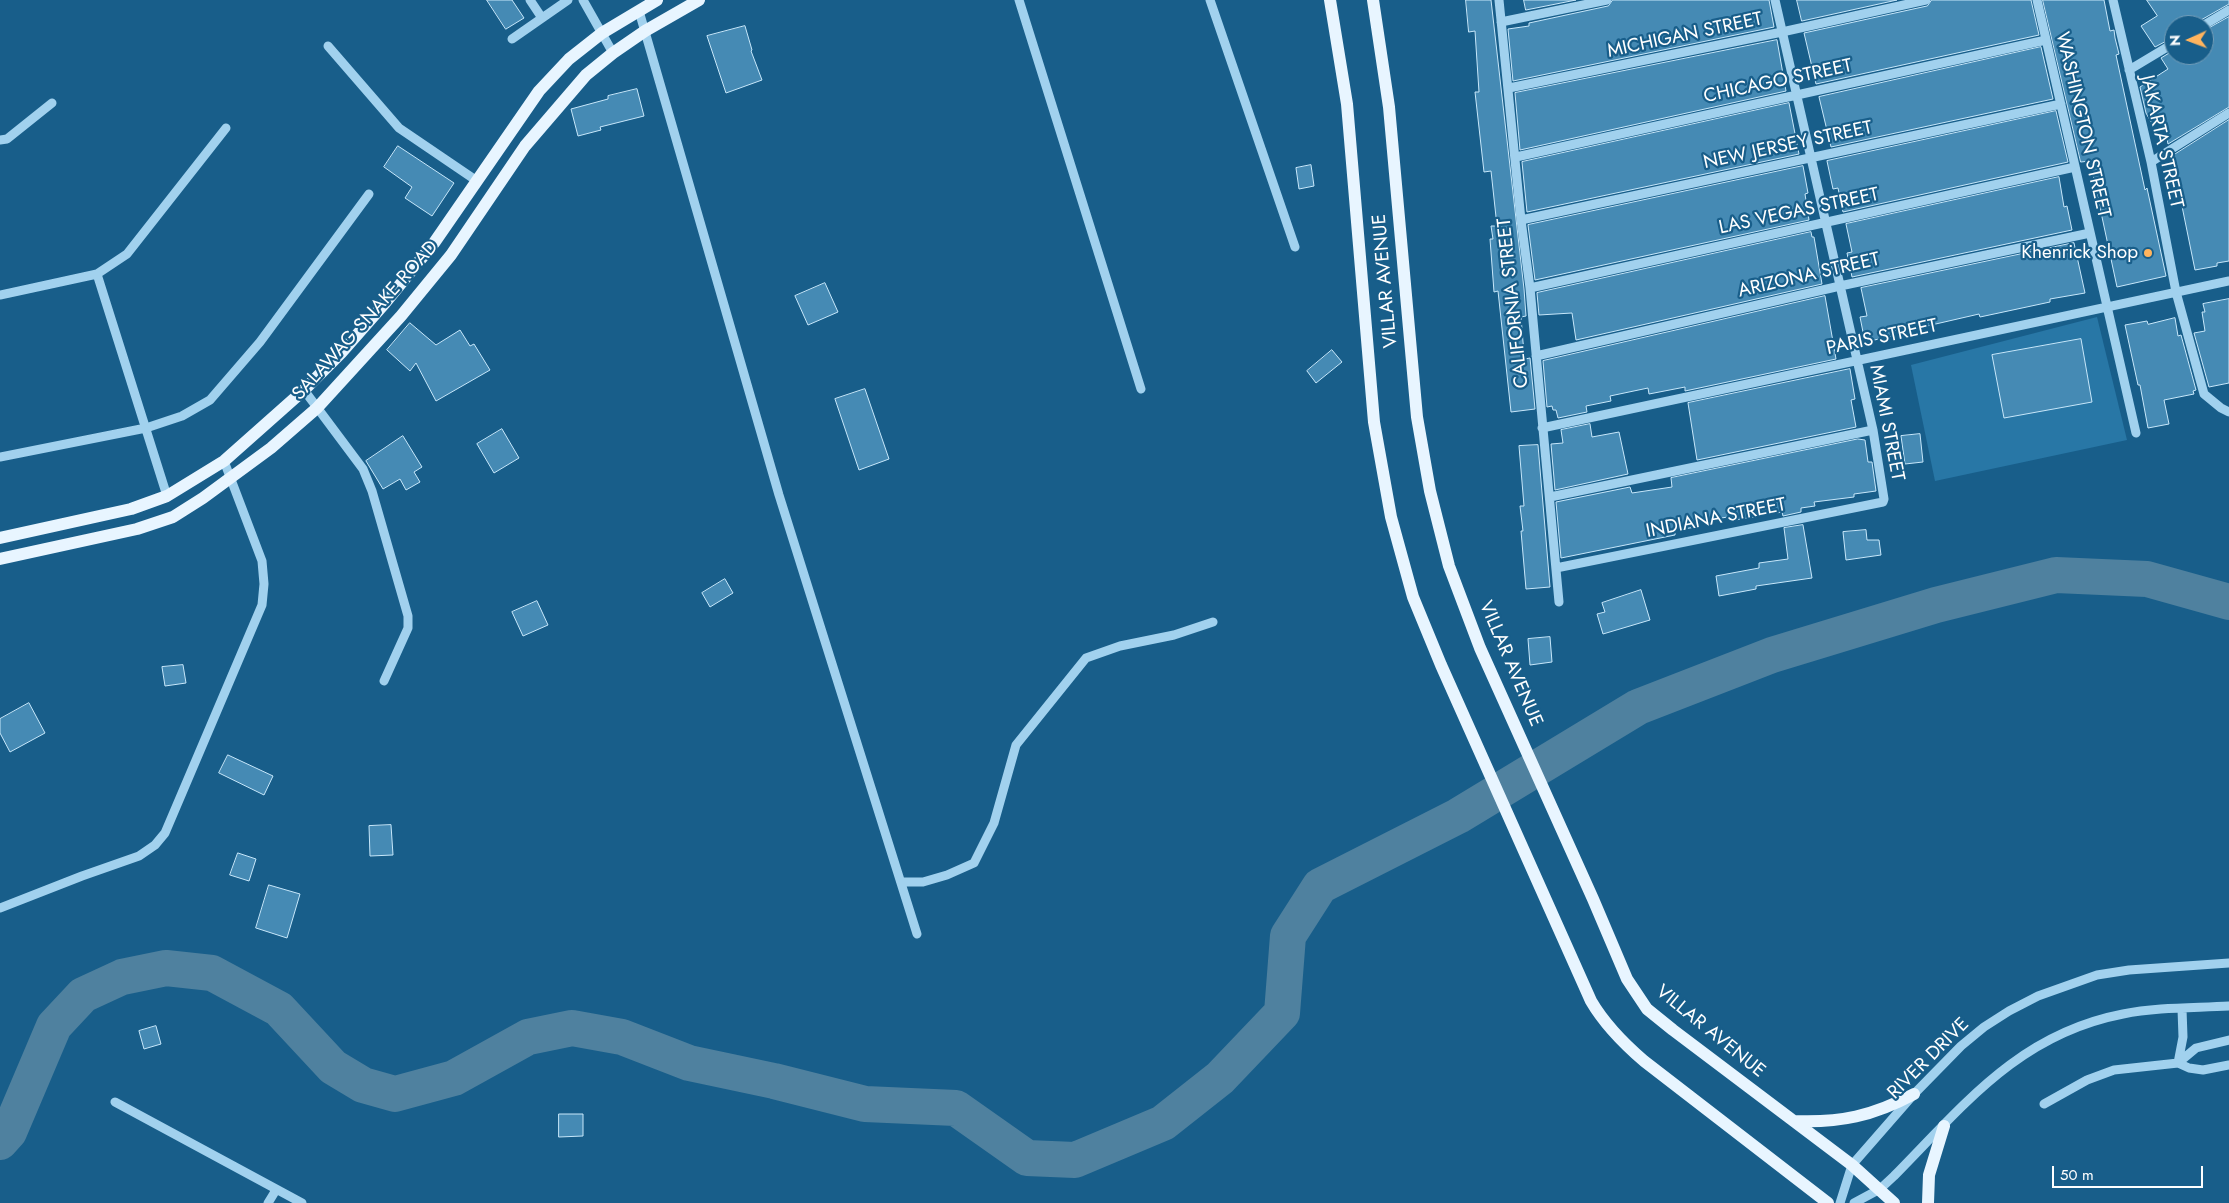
<!DOCTYPE html>
<style>
body{margin:0}
#map{position:relative;width:2229px;height:1203px;overflow:hidden;background:#185e8a;font-family:Jost,sans-serif}
canvas{display:block}
.north{position:absolute;left:2164px;top:15px;width:50px;height:50px;box-sizing:border-box;background:#185e8a;border:1px solid #749eb9;border-radius:50%;rotate:268deg;font-size:14px;font-weight:700;line-height:20px;text-align:center;color:#fff}
.north::after{content:'';display:block;margin:auto;width:18px;height:22px;background:#ffb45e;clip-path:polygon(50% 0,100% 100%,50% 72%,0 100%)}
.scale{position:absolute;left:2052px;top:1166px;width:151px;height:22px;box-sizing:border-box;border:2px solid #fff;border-top:0;padding-left:6px;font-size:15px;line-height:18px;white-space:nowrap;color:#fff;-webkit-text-stroke:4px #185e8a;paint-order:stroke}
</style>
<div id="map">
<canvas width="2229" height="1203"></canvas>
<div class="north">N</div>
<div class="scale">50 m</div>
</div>
<script>
const context = document.querySelector('canvas').getContext('2d');
context.lineJoin = 'round';
function paint(path, color) { context.fillStyle = color; context.fill(path, 'evenodd'); }
function strokePath(path, color, width, dash) { context.strokeStyle = color; context.lineWidth = width; context.lineCap = dash ? 'butt' : 'round'; context.setLineDash(dash || []); context.stroke(path); }
function drawText(font, color, halo, rows, align = 'center') {
  context.font = font + ' Jost,sans-serif'; context.lineWidth = 4.5; context.setLineDash([]); context.textBaseline = 'middle'; context.strokeStyle = halo; context.fillStyle = color; for (const [text, x, y, turn = 0] of rows) {
    context.save(); context.translate(x, y); context.rotate((+turn || 0) * Math.PI / 180); context.textAlign = isNaN(turn) ? turn : align; if (halo) context.strokeText(text, 0, 0); context.fillText(text, 0, 0); context.restore();
  }
}
paint(new Path2D(`
 M2097,317L2127,440L1935,481L1911,365Z`), '#2877a6');
strokePath(new Path2D(`
 M0,1142L9,1132L54,1026L83,995L122,977L166,968L212,973L279,1009L333,1067L363,1085L395,1094L454,1078L528,1037L572,1028L622,1037L689,1063L774,1081L865,1104L956,1108L1027,1158L1075,1160L1163,1123L1220,1078L1282,1013L1288,936L1320,886L1458,816L1638,707L1772,655L1936,605L2056,575L2147,579L2229,602`), '#4f819f', 36);
const building = new Path2D(`
 M487,0H512L524,18L506,29Z
 M1466,0H1491L1524,289L1526,316L1521,317L1523,342L1525,359L1530,358L1535,409L1511,412L1498,291L1494,292L1490,239H1493L1491,226H1497L1491,171L1484,172L1475,92H1479L1475,31L1469,32Z
 M1524,0H1576L1526,10Z
 M1613,0H1769L1774,27L1513,81L1508,29L1529,26V23L1608,6Z
 M1797,0H1897L1802,21Z
 M1932,0H2031L2039,35L1816,84L1804,33L1927,6Z
 M2043,0H2104L2110,31L2114,30L2115,38L2119,54L2116,55L2145,190L2147,188L2166,276L2117,287L2090,161L2081,162Z
 M2147,0H2229V4L2201,20L2198,25H2174V37L2155,47L2141,26L2157,16Z
 M2229,17V107L2168,144L2163,119L2151,122L2146,113L2140,87L2168,69L2161,58L2174,50V55H2204V31Z
 M745,26L752,50L751,51L762,80L726,93L707,36Z
 M1777,40L1786,91L1520,150L1515,93Z
 M2041,47L2053,99L1831,147L1819,97Z
 M637,89L644,116L600,127L601,130L578,136L571,109L608,99V96Z
 M1789,103L1799,154L1527,212L1522,162Z
 M2056,111L2068,162L1843,212L1838,188L1833,189L1827,161Z
 M2229,120V261L2217,263V266L2195,270L2174,167L2177,165L2171,157Z
 M398,146L454,183L432,216L405,198L412,187L384,167Z
 M1311,165L1314,186L1299,189L1296,168Z
 M1803,166L1808,193L1805,194L1809,220L1535,280L1528,225Z
 M2059,177L2064,207L2067,206L2072,230L1852,277L1847,253L1852,252L1846,224Z
 M1811,232L1812,237H1814L1822,284L1576,340L1572,313L1539,315L1537,293Z
 M2074,243L2085,293L2050,299V302L1980,317L1979,314L1927,326L1926,323L1892,331L1893,336L1865,342L1860,317L1867,316L1861,288Z
 M825,283L838,312L808,325L795,296Z
 M1825,296L1836,359L1685,391V387L1649,394L1648,388L1610,396L1611,401L1586,406L1587,412L1558,418L1556,410H1553L1552,406L1547,407L1543,361Z
 M2229,299V383L2209,387L2194,333L2205,331L2202,312H2205L2203,304Z
 M2175,318L2178,336L2181,335L2196,390L2193,391L2194,394L2164,400L2169,424L2148,428L2140,385H2138L2125,325L2147,321L2148,324Z
 M410,323L436,345L460,330L470,346L474,344L490,370L436,401L416,363L410,371L387,350Z
 M2081,339L2092,402L2004,418L1992,355Z
 M1332,350L1342,362L1316,383L1307,371Z
 M1850,369L1855,399L1851,400L1856,427L1697,460L1688,403Z
 M865,389L889,459L859,470L835,399Z
 M1590,424L1592,437L1619,432L1628,474L1555,490L1551,444L1563,443L1561,430Z
 M502,429L519,458L494,473L477,444Z
 M1920,434L1923,462L1905,464L1901,436Z
 M403,436L422,467L414,472L420,482L406,490L400,479L383,489L366,461Z
 M1858,439L1865,440L1868,462H1872L1876,491L1854,494V497L1814,502L1815,506L1801,508V512L1783,516L1782,512L1735,520L1734,516L1696,522L1697,527L1675,530V535L1561,558L1556,502L1630,487L1632,493L1672,487L1671,478Z
 M1538,445L1550,587L1526,589L1521,531H1523L1520,506H1524L1519,446Z
 M1803,525L1812,578L1756,586V589L1719,596L1716,576L1759,568V563L1788,559L1784,528Z
 M1866,530L1867,540H1879L1881,555L1846,560L1843,532Z
 M725,579L733,593L710,607L702,593Z
 M1641,590L1650,620L1603,634L1597,614L1605,612L1602,603Z
 M537,601L548,625L523,636L512,612Z
 M1550,637L1552,662L1530,665L1528,639Z
 M183,665L186,683L165,686L162,667Z
 M29,703L45,733L10,752L0,733V719Z
 M228,755L273,776L264,795L219,773Z
 M391,825L393,855L370,856L369,826Z
 M238,853L256,859L249,881L230,875Z
 M269,885L300,894L287,938L256,928Z
 M156,1026L161,1044L144,1049L139,1031Z
 M559,1114H583V1136L559,1137Z`);
paint(building, '#458ab4');
strokePath(building, '#c7e7fa', 1);
strokePath(new Path2D(`
 M530,0L542,18
 M583,0L613,53
 M1019,0L1141,389
 M1210,0L1295,247
 M1499,0L1521,220L1530,288L1559,602
 M2037,0L2136,433
 M2113,0L2151,162L2176,292L2204,394L2221,408L2229,412
 M639,11L779,495L917,934
 M1501,22L1607,0
 M2204,25L2229,10
 M512,39L568,0
 M328,46L399,128L477,181
 M2129,70L2174,43
 M1509,88L1782,32L1926,0
 M0,140L7,139L52,103
 M1516,157L2046,40
 M2151,162L2229,113
 M1521,220L2061,104
 M97,274L167,496
 M1530,288L2075,167
 M0,295L97,274L127,254L226,128
 M1536,356L1840,286L2090,233
 M304,390L363,469L372,491L408,616V628L384,681
 M1542,428L2229,281
 M0,457L146,428L182,416L210,400L260,342L369,194
 M1550,497L1873,430
 M1556,568L1883,502L1884,499L1873,430L1775,0
 M901,882H923L947,875L974,863L994,823L1016,745L1086,658L1120,646L1174,635L1213,622
 M0,908L82,876L139,856L155,845L165,833L262,605L264,584L262,561L224,461
 M2178,1063L2196,1048L2229,1040
 M2178,1063L2183,1037L2182,1009
 M115,1102L302,1203
 M2044,1104L2087,1080L2114,1070L2178,1063L2189,1068L2203,1070L2229,1065
 M268,1203L276,1190
 M1840,1203L1852,1165L1914,1094L1961,1046L1984,1027L2009,1011L2038,996L2097,975L2129,970L2229,963
 M1854,1203L1880,1189L1894,1176C1964,1105 2019,1034 2123,1014C2157,1007 2194,1008 2229,1006`), '#a1d1ee', 9);
strokePath(new Path2D(`
 M1330,0L1347,104L1374,422L1391,517L1413,597L1441,665L1591,1001C1605,1025 1623,1043 1644,1061L1828,1203
 M1373,0L1389,107L1417,417L1430,491L1449,566L1480,648L1593,899L1627,979L1647,1009L1673,1030L1852,1165L1894,1203
 M0,538L131,509L167,496L224,461L304,390L341,353L385,303L434,243L539,91L569,59L602,33L657,0
 M0,559L137,529L173,517L203,498L271,448L317,408L401,316L451,255L525,146L586,75L613,53L645,31L699,0
 M1794,1121C1840,1123 1873,1116 1914,1094
 M1928,1203L1929,1175L1944,1126`), '#e8f5ff', 12);
for (const [x, y, r, color] of [
 [2148,253,5,"#ffb45e"]
]) { const dot = new Path2D(); dot.arc(x, y, r, 0, 2 * Math.PI); context.fillStyle = color; context.fill(dot); strokePath(dot, '#185e8a', 2); }
drawText('19px', '#fff', '#185e8a', [
 ["MICHIGAN STREET",1685,36,-12],
 ["CHICAGO STREET",1778,82,-12],
 ["WASHINGTON STREET",2082,125,77],
 ["JAKARTA STREET",2161,142,77],
 ["NEW JERSEY STREET",1788,146,-12],
 ["LAS VEGAS STREET",1799,212,-12],
 ["ARIZONA STREET",1809,276,-13],
 ["VILLAR AVENUE",1386,281,-95],
 ["CALIFORNIA STREET",1514,303,-96],
 ["SALAWAG SNAKE ROAD",366,321,-48],
 ["PARIS STREET",1882,338,-12],
 ["MIAMI STREET",1886,423,79],
 ["INDIANA STREET",1716,519,-11],
 ["VILLAR AVENUE",1510,664,67],
 ["VILLAR AVENUE",1710,1032,39],
 ["RIVER DRIVE",1929,1059,-45]
]);
drawText('19px', '#fff', '#185e8a', [
 ["Khenrick Shop",2138,253]
], 'right');
</script>
